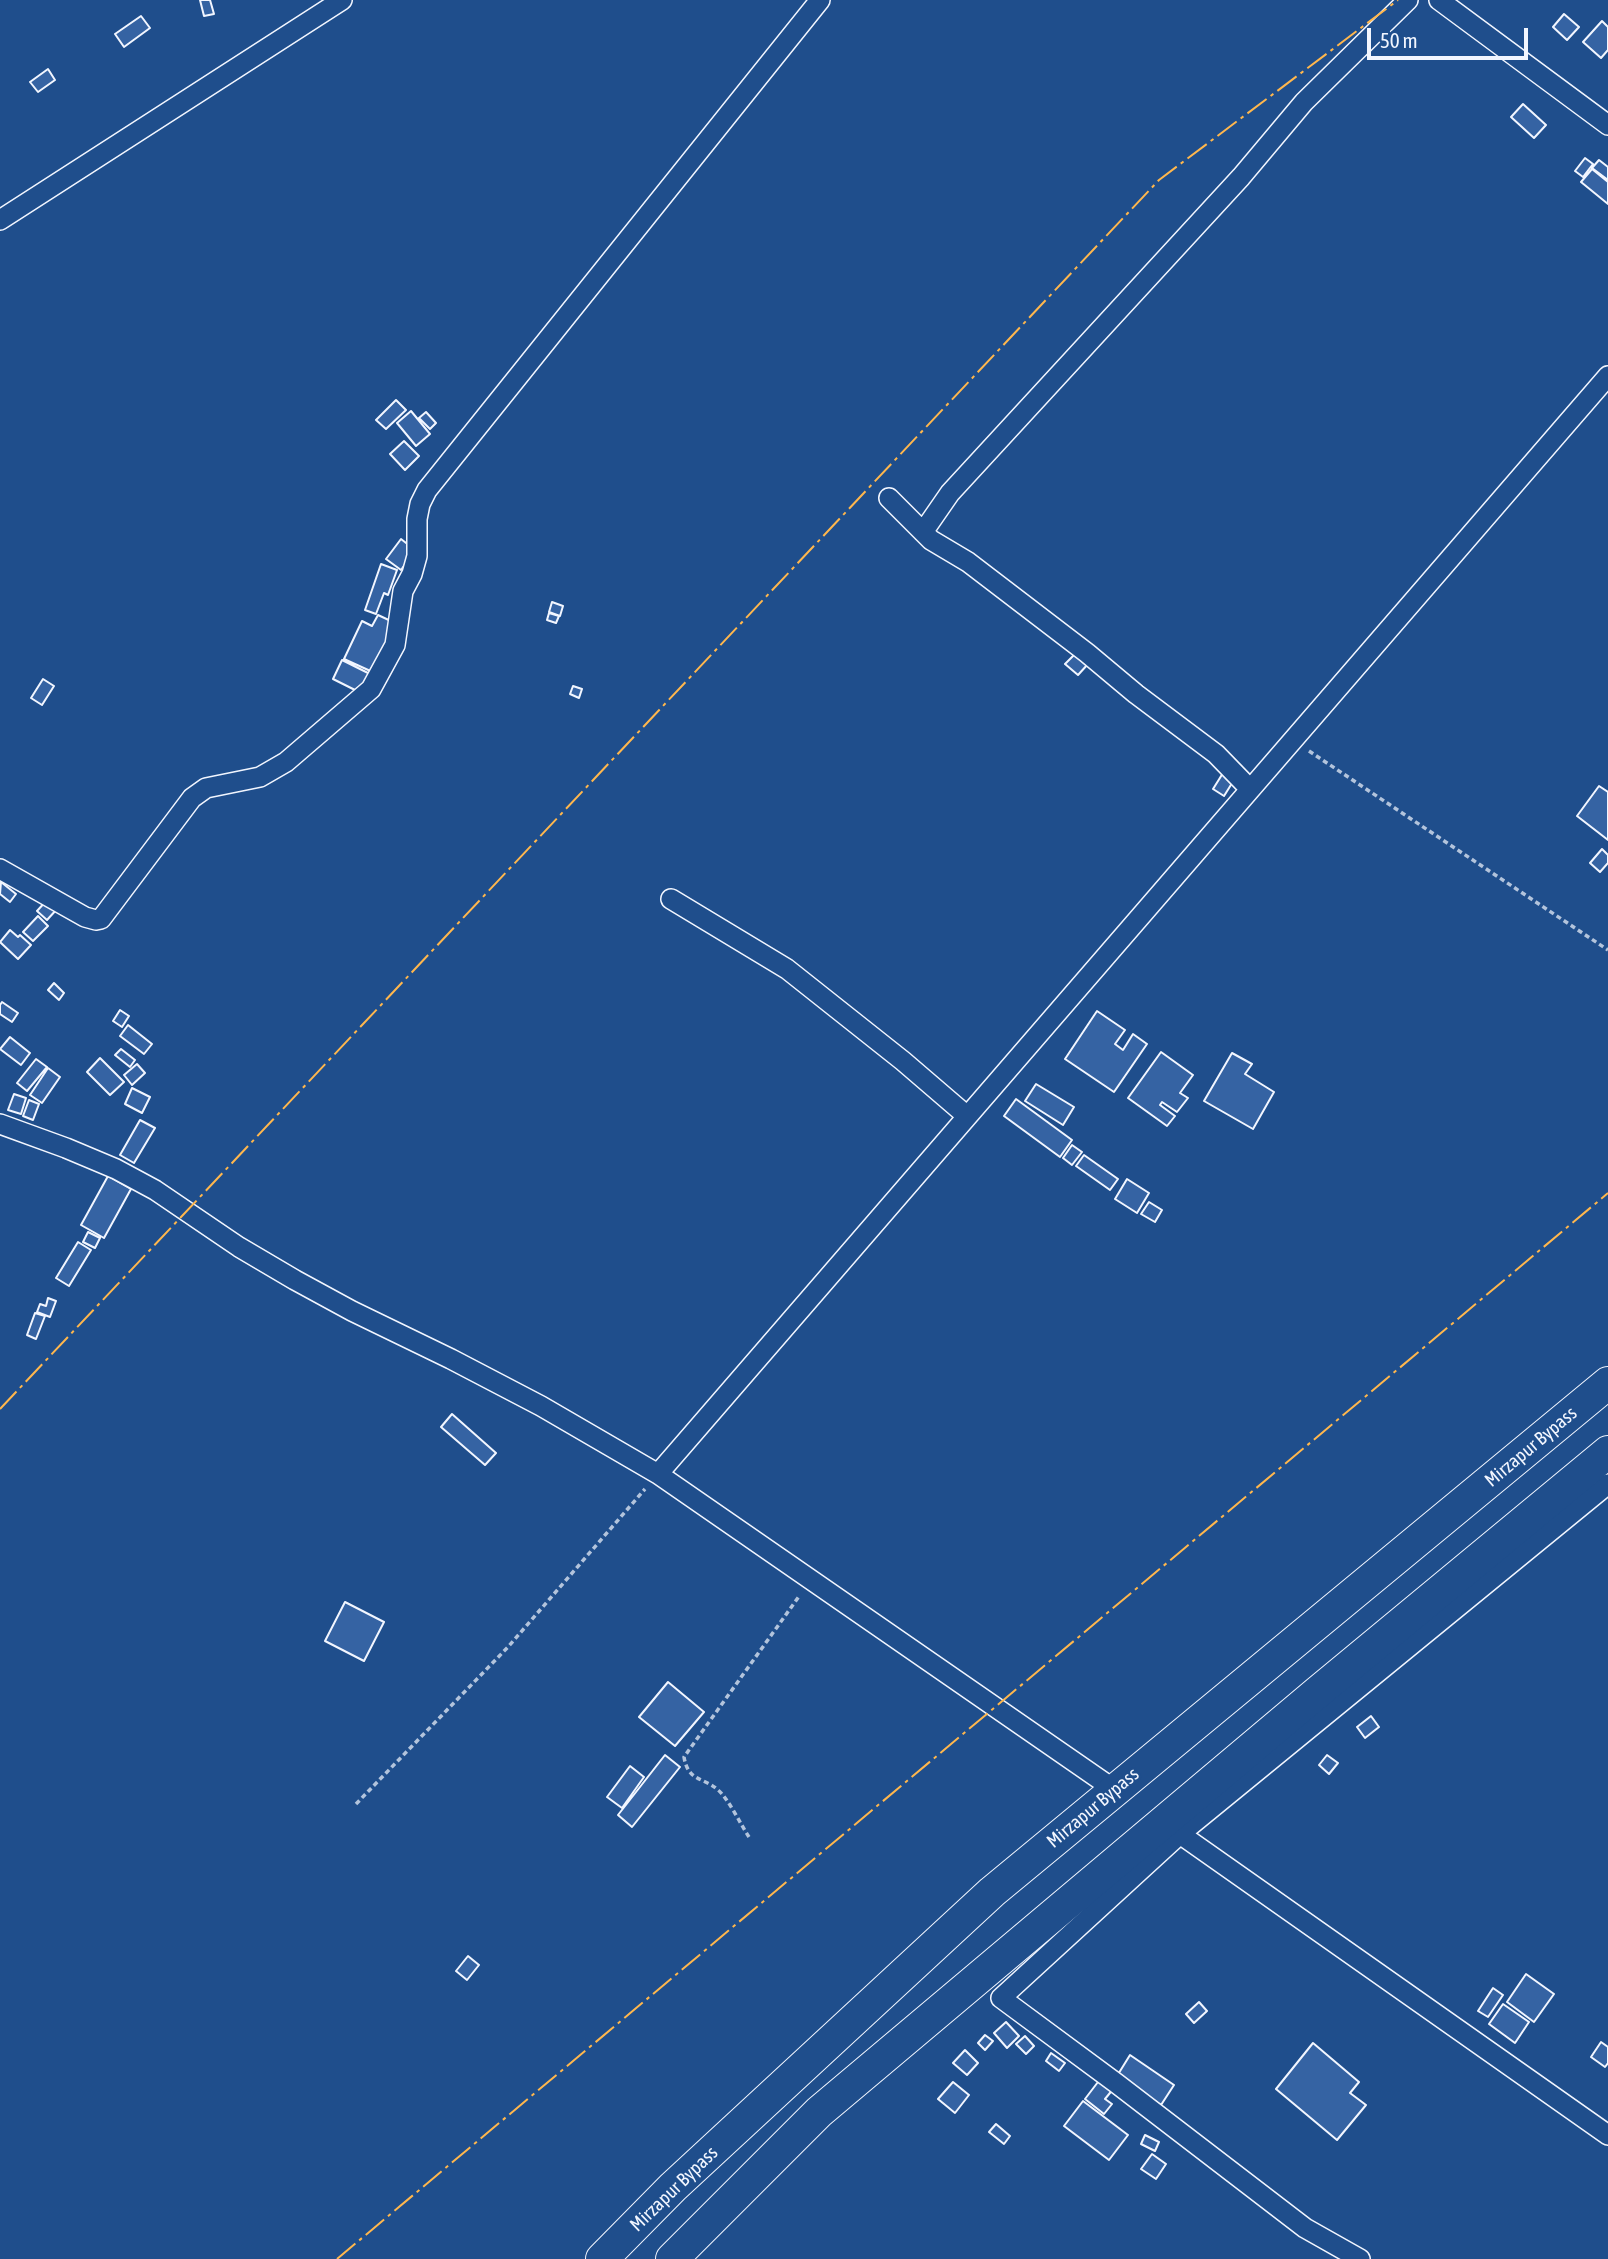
<!DOCTYPE html>
<style>
body{margin:0}
#map{position:relative;width:1608px;height:2259px;overflow:hidden;background:#1f4e8c;font-family:"Asap Condensed",sans-serif}
canvas{display:block}
.scale{position:absolute;left:1367px;top:28px;width:161px;height:32px;box-sizing:border-box;border:4px solid #f2f6ff;border-top:0;padding-left:9px;font-size:21px;line-height:24px;white-space:nowrap;color:#f2f6ff;-webkit-text-stroke:5px #1f4e8c;paint-order:stroke}
</style>
<div id="map">
<canvas width="1608" height="2259"></canvas>
<div class="scale">50 m</div>
</div>
<script>
const context = document.querySelector('canvas').getContext('2d');
context.lineJoin = 'round';
function paint(path, color) { context.fillStyle = color; context.fill(path, 'evenodd'); }
function strokePath(path, color, width, dash) { context.strokeStyle = color; context.lineWidth = width; context.lineCap = dash ? 'butt' : 'round'; context.setLineDash(dash || []); context.stroke(path); }
function drawText(font, color, halo, rows, align = 'center') {
  context.font = font + ' "Asap Condensed",sans-serif'; context.lineWidth = 5; context.setLineDash([]); context.textBaseline = 'middle'; context.strokeStyle = halo; context.fillStyle = color; for (const [text, x, y, turn = 0] of rows) {
    context.save(); context.translate(x, y); context.rotate((+turn || 0) * Math.PI / 180); context.textAlign = isNaN(turn) ? turn : align; if (halo) context.strokeText(text, 0, 0); context.fillText(text, 0, 0); context.restore();
  }
}
const building = new Path2D(`
 M200,0H210L214,14L204,16Z
 M1564,14L1579,27L1567,40L1553,27Z
 M141,16L150,28L124,47L115,34Z
 M1602,21L1608,27V50L1601,58L1583,42Z
 M48,69L55,80L38,92L30,82Z
 M1523,104L1546,125L1534,138L1511,117Z
 M1585,158L1593,164L1583,177L1575,171Z
 M1599,160L1608,167V180L1592,168Z
 M1592,169L1608,182V204L1581,182Z
 M396,400L406,410L386,429L376,420Z
 M411,411L430,434L416,446L397,423Z
 M426,412L436,423L430,429L419,418Z
 M404,441L419,456L405,470L390,454Z
 M401,539L415,550L401,570L386,559Z
 M381,564L397,570L388,595L384,593L376,614L365,610Z
 M552,602L563,606L560,616L549,612Z
 M549,613L559,616L556,623L547,620Z
 M378,615L393,622L377,674L344,659L362,621L372,626Z
 M1076,653L1088,664L1078,675L1065,664Z
 M342,660L372,675L363,694L333,679Z
 M43,679L54,686L42,705L31,698Z
 M573,686L582,689L579,698L570,694Z
 M1223,773L1234,780L1224,796L1213,789Z
 M1599,786L1608,792V840L1577,816Z
 M1602,849L1608,855V863L1600,872L1590,863Z
 M1,882L16,894L10,902L0,894Z
 M47,900L57,909L47,920L37,911Z
 M38,916L48,926L33,941L23,932Z
 M10,930L18,937L20,935L31,945L18,959L0,942Z
 M54,983L64,993L59,1000L48,990Z
 M2,1002L18,1013L12,1022L0,1014V1005Z
 M120,1010L129,1016L122,1027L113,1021Z
 M1097,1011L1125,1030L1115,1044L1123,1050L1133,1034L1147,1044L1114,1092L1065,1059Z
 M128,1025L152,1044L144,1054L120,1036Z
 M10,1037L30,1053L21,1065L0,1049Z
 M121,1049L135,1060L130,1067L115,1055Z
 M1161,1052L1193,1075L1180,1093L1188,1098L1177,1112L1162,1102L1160,1105L1175,1116L1167,1126L1128,1098Z
 M1232,1053L1252,1064L1245,1074L1274,1092L1253,1129L1204,1101Z
 M100,1058L124,1082L110,1095L87,1072Z
 M36,1059L47,1067L27,1091L17,1083Z
 M137,1064L145,1073L132,1085L124,1075Z
 M48,1068L60,1077L42,1103L30,1095Z
 M1036,1084L1074,1107L1063,1125L1025,1101Z
 M132,1088L150,1097L142,1113L125,1104Z
 M14,1094L26,1098L21,1114L8,1110Z
 M1016,1099L1072,1140L1060,1157L1004,1116Z
 M29,1100L39,1104L33,1120L23,1116Z
 M140,1120L155,1128L134,1163L120,1155Z
 M1072,1145L1082,1152L1072,1165L1063,1158Z
 M1084,1155L1118,1179L1110,1190L1076,1166Z
 M108,1176L131,1189L104,1238L81,1225Z
 M1127,1179L1149,1193L1137,1213L1115,1199Z
 M1149,1202L1162,1210L1155,1222L1141,1214Z
 M88,1232L100,1238L95,1248L83,1242Z
 M78,1242L91,1250L69,1286L56,1278Z
 M48,1298L56,1301L50,1317L37,1312L40,1304L46,1306Z
 M35,1313L45,1316L36,1339L27,1335Z
 M452,1414L496,1453L485,1465L441,1427Z
 M345,1602L384,1622L364,1661L325,1641Z
 M668,1682L704,1712L675,1746L639,1717Z
 M1371,1716L1379,1727L1365,1738L1357,1727Z
 M665,1755L680,1767L632,1827L618,1815Z
 M1327,1755L1338,1763L1329,1774L1319,1765Z
 M630,1766L644,1777L622,1808L607,1797Z
 M468,1956L479,1965L467,1980L456,1971Z
 M1526,1974L1554,1994L1534,2022L1507,2002Z
 M1493,1988L1503,1995L1488,2017L1478,2011Z
 M1199,2002L1207,2011L1194,2023L1186,2014Z
 M1503,2004L1529,2022L1515,2043L1489,2024Z
 M1006,2022L1019,2036L1007,2048L994,2033Z
 M985,2035L993,2041L985,2050L978,2043Z
 M1025,2036L1034,2046L1026,2054L1016,2044Z
 M1601,2042L1608,2047V2063L1605,2067L1591,2057Z
 M1313,2043L1359,2082L1350,2093L1366,2105L1337,2140L1276,2089Z
 M965,2050L978,2063L967,2075L953,2063Z
 M1051,2053L1065,2063L1059,2071L1046,2061Z
 M1130,2055L1174,2085L1161,2105L1117,2076Z
 M1101,2078L1114,2088L1105,2099L1112,2104L1104,2114L1085,2099Z
 M953,2082L969,2095L955,2113L938,2099Z
 M1083,2101L1128,2135L1109,2160L1064,2126Z
 M996,2124L1010,2136L1004,2144L989,2132Z
 M1145,2135L1159,2142L1155,2151L1141,2144Z
 M1152,2154L1166,2164L1156,2179L1141,2169Z`);
paint(building, '#3563a3');
strokePath(building, '#f2f6ff', 2);
const minor = new Path2D(`
 M1439,0L1608,125
 M0,220L342,0
 M889,498L931,540L968,562L1087,653L1136,694L1216,754L1250,789
 M923,532L950,493L1241,177L1304,102L1408,0
 M0,869L85,917L96,920L101,919L192,798L206,788L260,777L286,762L371,689L395,645L403,591L412,574L417,556V519L420,504L427,490L820,0
 M671,899L787,969L903,1061L967,1116
 M0,1124L66,1148L116,1169L155,1190L239,1247L295,1280L352,1311L451,1359L541,1406L658,1474L1115,1790
 M658,1474L1608,376
 M1180,1834L1608,2135
 M1360,2259L1305,2228L1116,2083L1001,1998L1180,1834L1608,1484`);
const trunk = new Path2D(`
 M602,2259L673,2187L992,1892L1608,1383
 M672,2259L819,2112L1318,1692L1608,1452`);
strokePath(minor, '#f2f6ff', 22);
strokePath(trunk, '#f2f6ff', 34);
strokePath(new Path2D(`
 M1309,751L1608,950
 M356,1804L508,1647L645,1489
 M749,1837C741,1825 728,1798 718,1790C704,1777 688,1782 684,1757L800,1595`), '#b3c4dc', 3.5, [5, 3.5]);
strokePath(minor, '#1f4e8c', 19);
strokePath(trunk, '#1f4e8c', 32);
strokePath(new Path2D(`
 M0,1409L1159,180L1398,0
 M337,2259L1608,1193`), '#ffb74d', 2, [24, 5, 3.5, 5]);
drawText('19px', '#f2f6ff', '#1f4e8c', [
 ["Mirzapur Bypass",1531,1447,-40],
 ["Mirzapur Bypass",1093,1808,-40],
 ["Mirzapur Bypass",674,2189,-44]
]);
</script>
